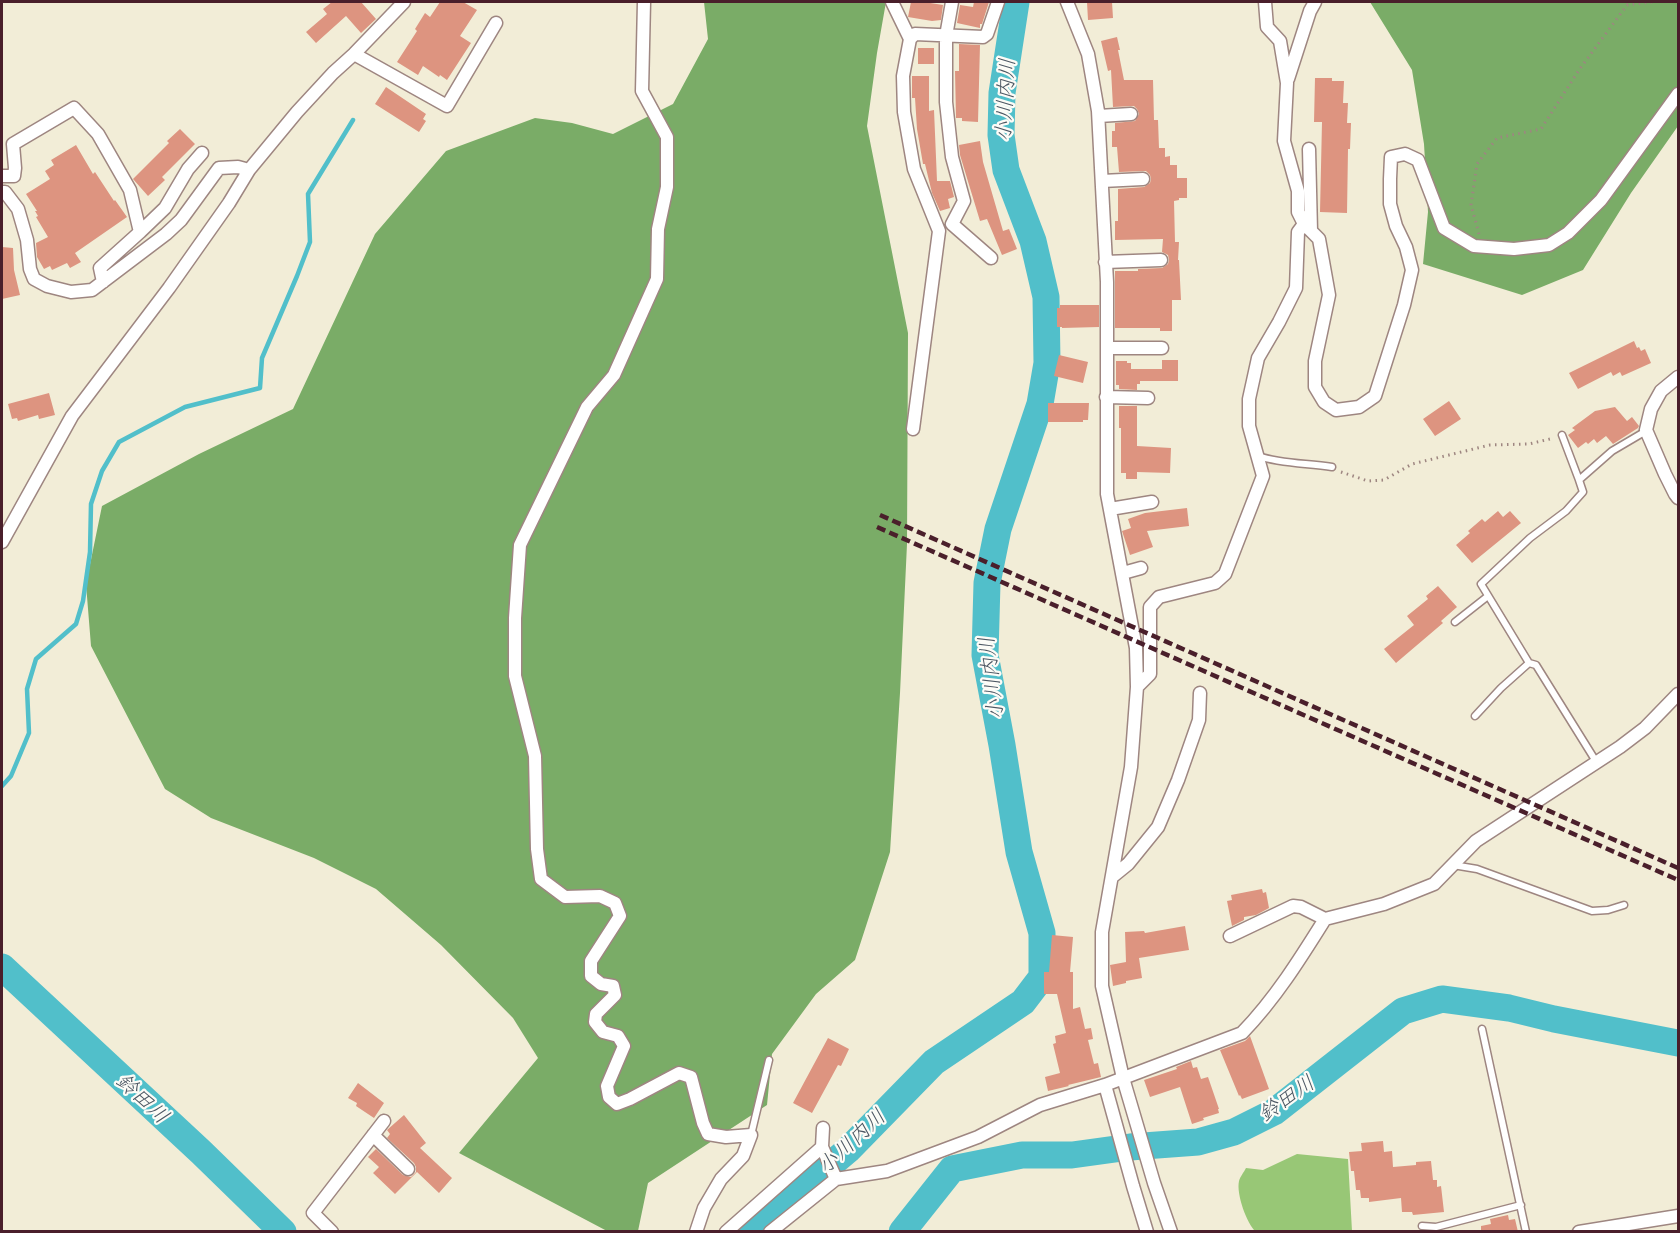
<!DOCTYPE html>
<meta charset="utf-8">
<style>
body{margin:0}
#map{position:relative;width:1680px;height:1233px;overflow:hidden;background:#f2edd7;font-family:"Comic Neue",sans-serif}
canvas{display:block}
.frame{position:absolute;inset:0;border:3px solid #4a1f2b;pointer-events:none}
</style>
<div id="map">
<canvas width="1680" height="1233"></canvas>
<div class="frame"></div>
</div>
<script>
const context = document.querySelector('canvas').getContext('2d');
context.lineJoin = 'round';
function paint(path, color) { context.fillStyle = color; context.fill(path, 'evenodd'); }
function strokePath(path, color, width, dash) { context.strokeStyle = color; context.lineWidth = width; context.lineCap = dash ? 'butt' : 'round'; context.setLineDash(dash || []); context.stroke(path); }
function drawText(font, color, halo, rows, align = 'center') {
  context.font = font + ' "Comic Neue","Klee One",sans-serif'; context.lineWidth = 4.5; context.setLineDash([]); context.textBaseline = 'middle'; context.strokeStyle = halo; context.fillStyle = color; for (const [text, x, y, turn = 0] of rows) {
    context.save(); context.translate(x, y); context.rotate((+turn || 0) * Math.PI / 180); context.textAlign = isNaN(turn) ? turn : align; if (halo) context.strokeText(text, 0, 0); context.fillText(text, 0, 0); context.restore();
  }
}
paint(new Path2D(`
 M1297,1154L1348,1159L1352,1231L1256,1232C1247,1224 1236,1194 1239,1181C1240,1177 1244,1172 1246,1168L1263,1170Z`), '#98c776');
paint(new Path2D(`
 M704,2H886L877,53L867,126L908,333L907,544L900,693L890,852L855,960L816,994L772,1054L767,1105L648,1183L638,1231H607L459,1153L538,1058L513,1018L441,945L376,889L314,858L211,818L165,789L91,646L86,584L102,506L199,454L293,409L375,234L446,151L535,118L572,123L613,134L673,104L708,39Z
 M1370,2H1678V126L1631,193L1583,270L1522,295L1423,264L1428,212L1424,144L1412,70Z`), '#7aac67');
strokePath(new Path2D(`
 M2,786L11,776L29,733L27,689L36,659L76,624L83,601L90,552L91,504L102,471L119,442L185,407L260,388L262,358L297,276L310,242L308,194L353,120`), '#51bfca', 4.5);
strokePath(new Path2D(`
 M2,967L201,1152L283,1232
 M751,1232L848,1150L934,1062L1023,1002L1042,977V933L1019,852L1002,745L985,655L987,583L998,529L1040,404L1047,363L1046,297L1033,241L1006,170L1001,135L1002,93L1016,2
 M902,1232L952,1169L1022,1155H1072L1130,1147L1198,1142L1234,1132L1274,1112L1403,1011L1442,999L1509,1008L1554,1019L1678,1043`), '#51bfca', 27);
paint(new Path2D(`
 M332,2H361L376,19L361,33L346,16L316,43L306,32L327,14L323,9Z
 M440,2H463L477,10L460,36L471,43L447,80L440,75L439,77L423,66L418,75L397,62L417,31L415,29L425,13L430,17Z
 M911,2H924L943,5L941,20L932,21L908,17Z
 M974,2H989L982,24H980V28L957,23L960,5L973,7Z
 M1087,2H1112L1113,18L1088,20Z
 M1117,37L1120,50H1118L1124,80H1153L1154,120H1158L1159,148H1165V157L1170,156V165H1177V178H1187V198H1179V200L1174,201L1175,242H1179L1178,260H1179L1181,300H1172V331H1160V328H1115V271H1138V269L1162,268L1168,264L1169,260L1168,255L1162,252L1163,239L1115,240V221H1118V189L1144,187L1150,183L1151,179L1150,175L1146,171L1119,172L1117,147H1112V131H1115V123L1135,121L1139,114L1137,109L1134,106L1113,107L1111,70L1108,71L1101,41Z
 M959,44L980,45L978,122L962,121V118H956L955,71H959Z
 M918,48H934V64H918Z
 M912,76H929V111L934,110L937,181H950L954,197L948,199L950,208L940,211L932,193L925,164H923L917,129L915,98H912Z
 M1315,78H1332V81H1344L1343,103H1348L1347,123H1351L1350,149H1348L1347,213L1320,212L1322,122H1314Z
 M386,87L426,114L423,119L426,121L419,132L375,104Z
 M180,129L195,144L162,177L165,180L148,196L133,179L169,143L167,141Z
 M980,141L983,162L1003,231L1009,229L1017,249L1002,255L987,219L980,221L960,155L959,145Z
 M76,145L93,174L95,172L114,201L115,200L127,217L75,253L81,262L70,268L67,263L52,270L50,266L44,269L37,257L36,243L48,237L36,217L38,216L35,211H37L26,194L50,179L45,171L54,165L51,160Z
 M2,247L13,248L14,270L20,295L2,299Z
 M1060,305H1099V327L1062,328V327H1057V308H1060Z
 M1634,341L1637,348L1639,347L1641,351L1645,349L1651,363L1622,376L1620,372L1613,376L1611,372L1578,389L1569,373Z
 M1059,355L1088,362L1083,383L1054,376Z
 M1162,360H1178V381H1140V384H1137V390L1119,389V385H1116V361H1127V363H1131V369H1162Z
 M49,393L55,415L39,419L38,415L18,421L17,418L12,419L8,404Z
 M1449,401L1461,419L1435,436L1423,419Z
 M1048,403H1089L1088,420H1083V422H1048Z
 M1119,406H1137V446L1171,448L1170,473L1137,472V479H1126V473H1121V428H1119Z
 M1615,407L1627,421L1632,417L1639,426L1638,428L1613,444L1606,436L1597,443L1594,439L1588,444L1586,442L1578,448L1568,435L1575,430L1572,428L1595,411Z
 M1187,508L1189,526L1147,531L1153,547L1130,555L1122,531L1131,528L1128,519L1145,513Z
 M1498,511L1503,517L1510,511L1521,523L1472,563L1456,545L1470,533L1468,531L1482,519L1485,522Z
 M1438,586L1457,607L1441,621L1443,623L1396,663L1384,649L1414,625L1407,616L1428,599L1426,596Z
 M1262,889L1263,893L1266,892L1269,908L1256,915L1244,917V920L1232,926L1227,901L1232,900L1231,895Z
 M1185,926L1189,950L1139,958L1142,978L1126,981V983L1113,986L1110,965L1126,962L1125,932L1144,931L1145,933Z
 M1052,935L1073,937L1070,972H1073V1009L1080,1007L1085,1029L1091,1028L1093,1039L1088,1040L1094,1064L1098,1063L1101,1077L1068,1085L1069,1086L1048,1091L1045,1077L1060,1073L1053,1044L1056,1043L1055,1036L1066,1033L1057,994H1044V972H1049Z
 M1250,1036L1269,1089L1242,1099L1240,1095L1239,1096L1220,1050L1245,1041Z
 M828,1038L849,1049L841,1066L838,1065L812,1113L793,1103Z
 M1191,1061L1193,1068L1197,1067L1201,1079L1208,1077L1219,1109H1218L1219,1113L1203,1118L1204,1120L1192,1124L1180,1087L1150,1097L1144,1080L1177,1069L1176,1067Z
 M358,1083L384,1103L374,1118L356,1106L357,1103L348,1098Z
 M404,1115L426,1143L420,1148L452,1178L439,1193L417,1172L395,1194L373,1173L379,1167L368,1157L376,1149L403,1175L411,1177L416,1172V1167L414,1163L387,1138L390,1134L387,1130Z
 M1383,1141L1384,1152L1392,1151L1393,1167L1416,1165V1162L1431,1161L1433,1180H1437V1187L1441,1186L1444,1212L1413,1215L1412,1212H1402L1401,1198L1369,1202V1198H1361L1360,1190H1356L1354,1171H1351L1349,1152L1362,1151L1361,1143Z
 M1508,1215L1509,1220L1515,1219L1518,1232H1481V1226L1491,1224L1490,1219Z`), '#dd9480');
const service = new Path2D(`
 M1562,435L1579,480
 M1258,456C1282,464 1307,463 1332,467
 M1455,622L1488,596
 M1475,716L1501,688L1529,663
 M1597,763L1536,665L1529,663L1481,584L1530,538L1566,511L1583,492L1579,480L1612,451L1646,431
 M1453,865L1477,869L1592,911L1608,910L1624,905
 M1482,1029L1526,1232
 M751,1135L769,1060
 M1422,1226L1436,1227L1521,1205`);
const minor = new Path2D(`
 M644,2L642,91L667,137V187L658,229L657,279L614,375L587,407L520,545L515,618V676L535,756L537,849L541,879L565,897L600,896L615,903L620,916L591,961V976L601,984L613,986L615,995L596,1014L595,1022L603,1032L618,1036L624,1046L607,1086L609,1097L617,1104L630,1099L679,1073L691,1077L703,1123L708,1134L726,1137L751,1135L743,1156L721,1179L704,1208L696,1232
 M892,2L910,39
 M952,2L946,36V102L952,157L964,201L952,224L991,258
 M1067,2L1088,54L1098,111L1107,282V494L1136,648L1137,687L1131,767L1102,932V986L1123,1078L1154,1183L1171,1232
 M1265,2L1267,27L1280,41L1287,83L1284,141L1298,191V212L1304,224L1319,239L1329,295L1315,361V387L1324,402L1336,410L1359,407L1375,396L1404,305L1412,270L1406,247L1396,226L1390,204V179L1391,157L1405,154L1418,160L1444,228L1474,246L1514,249L1549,245L1568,233L1601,200L1678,94
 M354,54L447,106L496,23
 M1288,79L1310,11L1315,2
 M1099,116L1131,114
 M1309,149L1311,231
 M2,176H14L15,168L13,144L74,108L98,134L130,190L140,232L100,268L103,282
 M1102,181L1143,179
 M2,192H5L18,209L27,240L30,269L34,279L47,286L71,292L92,290L166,234L181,220L219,168L238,167L249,170
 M140,232L165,208L188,169L202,153
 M1105,262L1161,260
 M1107,348H1162
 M1678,377L1661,391L1651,409L1646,430L1665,474L1675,494L1678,498
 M1106,397L1148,398
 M913,429L939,231L914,169L904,112L903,76L910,39L915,34L983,37L987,34L998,2
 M1110,509L1152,502
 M2,542L72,416L169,288L229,203L249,170L297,112L333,73L354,54L404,2
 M1123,573L1141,568
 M1137,687L1150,674V607L1159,597L1215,583L1225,574L1263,476L1249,426V399L1258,358L1279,322L1296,288L1298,232L1304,224
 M1112,877L1128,864L1158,827L1178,780L1199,720L1200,693
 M1230,936L1293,906L1301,907L1325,919
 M1105,1085L1133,1186L1147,1232
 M823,1128L822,1147L836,1179
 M373,1135L408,1169
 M332,1232L313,1213L384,1121
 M726,1232L822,1147
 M770,1232L836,1179L887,1171L978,1137L1040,1105L1105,1085L1242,1033C1275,999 1300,959 1325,919L1384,904L1434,884L1476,841L1620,747L1645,728L1678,694
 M1579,1232L1678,1216`);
strokePath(service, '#9e8681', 9);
strokePath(minor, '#9e8681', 15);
strokePath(new Path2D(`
 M1479,234L1471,205L1477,164L1497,138L1541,129L1579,70L1627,5L1652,2
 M1341,472L1368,481L1384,480L1412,464L1490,445L1529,444L1554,438`), '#9e8681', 3, [1.5, 4.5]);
strokePath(service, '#fff', 6);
strokePath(minor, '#fff', 12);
strokePath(new Path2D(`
 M880,515L1678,868
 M877,527L1678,880`), '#4a1f2b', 4.5, [9, 4.5]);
drawText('italic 21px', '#4c5763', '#fdfcf7', [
 ["小川内川",1006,100,-87],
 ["小川内川",992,678,-97],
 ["鈴田川",142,1099,43],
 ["鈴田川",1287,1099,-35],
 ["小川内川",852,1142,-43]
]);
</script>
